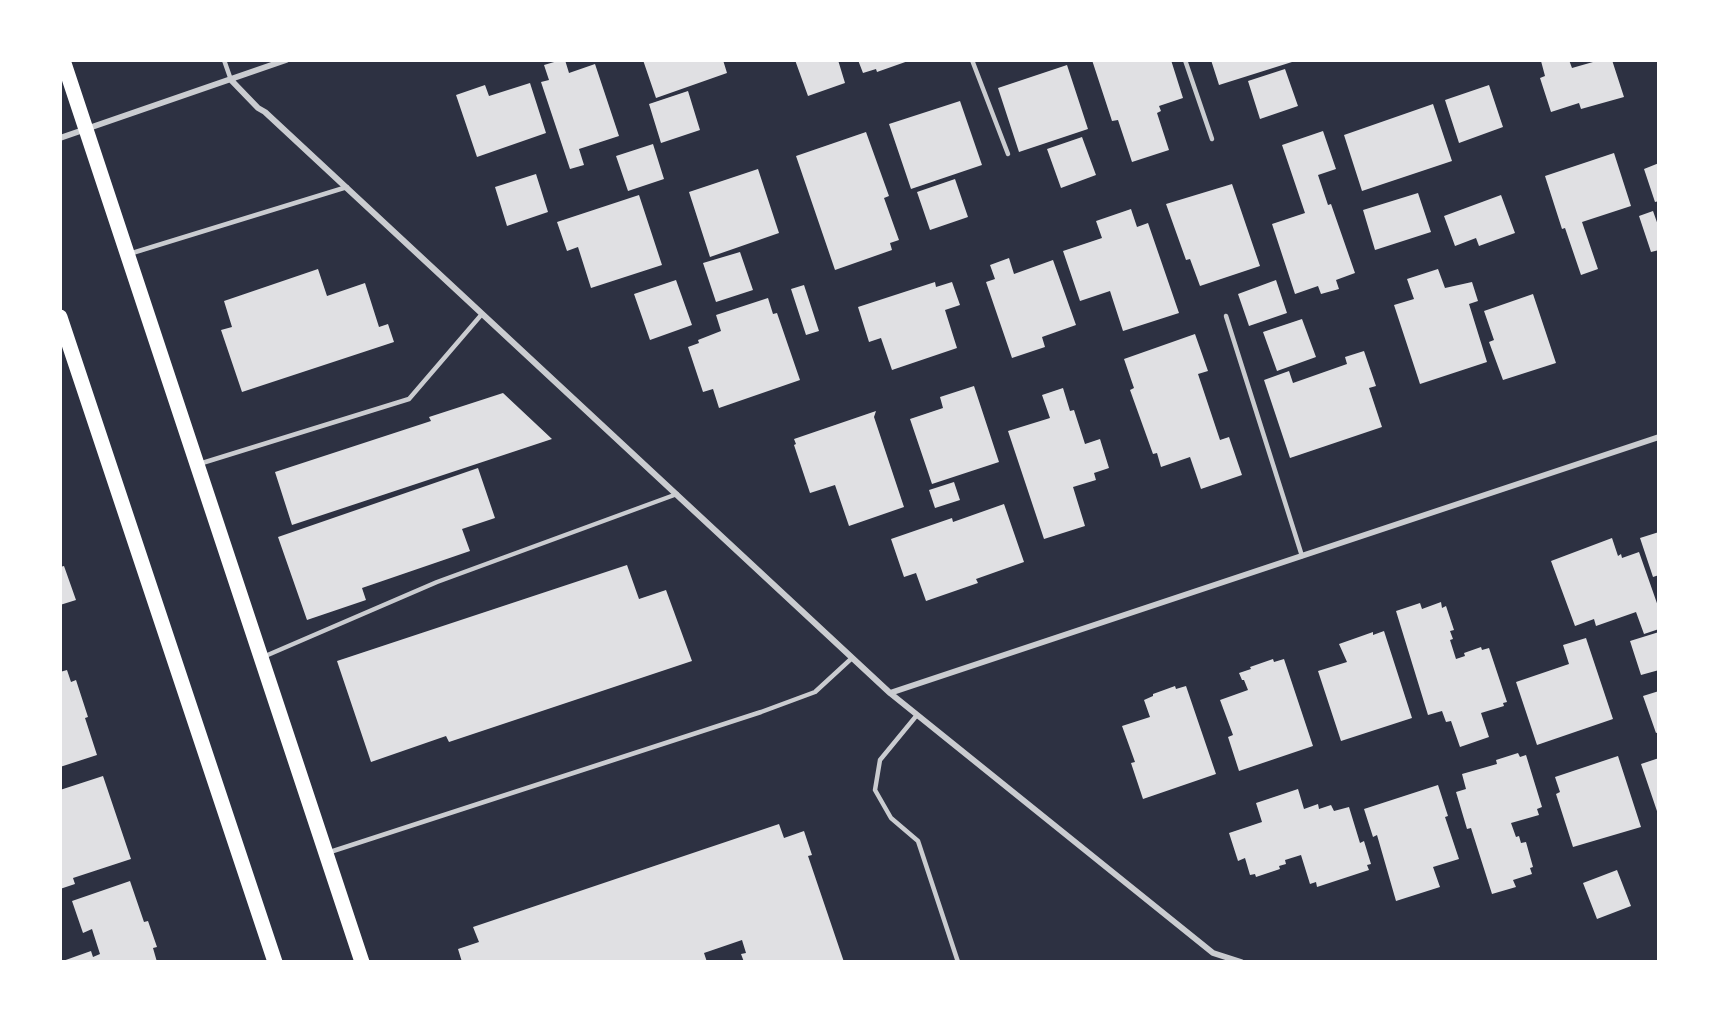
<!DOCTYPE html>
<style>
body{margin:0}
#map{position:relative;width:1719px;height:1022px;overflow:hidden;background:#2d3142;font-family:"IBM Plex Serif",serif}
canvas{display:block}
.frame{position:absolute;inset:0;border:62px solid #fff;pointer-events:none}
</style>
<div id="map">
<canvas width="1719" height="1022"></canvas>
<div class="frame"></div>
</div>
<script>
const context = document.querySelector('canvas').getContext('2d');
context.lineJoin = 'round';
function paint(path, color) { context.fillStyle = color; context.fill(path, 'evenodd'); }
function strokePath(path, color, width, dash) { context.strokeStyle = color; context.lineWidth = width; context.lineCap = dash ? 'butt' : 'round'; context.setLineDash(dash || []); context.stroke(path); }
paint(new Path2D(`
 M561,60H565L569,73L595,64L619,136L579,149L584,165L570,169L541,82L549,80L544,65Z
 M643,60H723L727,73L656,98Z
 M795,60H838L845,83L808,96Z
 M858,60H911L877,72L876,69L863,73Z
 M1092,60H1171L1183,98L1159,106L1161,111L1157,113L1169,150L1132,162L1118,120L1112,121Z
 M1211,60H1291L1292,62L1219,85Z
 M1544,60H1569L1572,68L1600,60H1612L1624,97L1581,109L1579,103L1551,112L1540,78L1545,76L1541,61Z
 M1067,65L1088,129L1019,152L998,88Z
 M1285,69L1298,106L1260,119L1248,81Z
 M530,83L546,133L477,157L456,95L485,85L489,96Z
 M1489,85L1503,127L1459,143L1445,100Z
 M688,91L700,130L661,143L649,104Z
 M960,101L982,165L911,189L889,124Z
 M1433,104L1452,161L1362,191L1344,135Z
 M1323,131L1336,169L1318,175L1328,205L1331,204L1355,273L1336,280L1339,289L1321,294L1318,286L1295,294L1272,224L1305,213L1282,145Z
 M866,132L889,196L884,198L899,240L890,243L892,250L835,270L796,156Z
 M1082,137L1096,175L1061,188L1047,149Z
 M653,144L664,179L628,191L616,156Z
 M1614,153L1631,206L1582,222L1598,269L1581,275L1565,228L1562,229L1545,176Z
 M1659,163V201L1655,202L1644,169Z
 M758,169L779,233L710,257L689,192Z
 M536,174L548,212L507,226L495,187Z
 M955,179L968,217L930,230L917,192Z
 M1232,184L1260,266L1200,286L1190,259L1186,260L1166,204Z
 M1418,193L1431,232L1375,250L1363,210Z
 M639,195L662,265L591,288L578,247L567,251L557,222Z
 M1501,195L1515,233L1479,246L1476,238L1455,246L1444,216Z
 M1131,209L1137,227L1148,223L1179,313L1123,331L1110,291L1080,301L1063,251L1102,238L1096,221Z
 M1653,211L1659,228V250L1651,252L1639,216Z
 M740,252L753,290L716,302L703,263Z
 M1009,258L1014,274L1053,260L1076,325L1042,337L1045,347L1012,358L986,282L995,279L990,265Z
 M318,269L327,296L365,283L379,327L388,324L394,342L242,392L221,330L232,327L224,301Z
 M1438,269L1445,288L1472,282L1478,301L1469,304L1487,362L1420,384L1394,305L1414,299L1407,279Z
 M676,280L692,325L650,340L634,294Z
 M1276,280L1287,313L1249,326L1238,294Z
 M935,282L936,287L952,282L960,305L945,310L957,348L892,370L881,338L869,342L858,307Z
 M804,285L819,331L806,335L791,289Z
 M1533,294L1556,363L1503,380L1489,342L1494,340L1484,311Z
 M768,298L773,314L777,313L800,380L719,408L713,389L703,392L688,347L699,343L698,340L721,331L716,315Z
 M1302,319L1316,357L1277,371L1263,332Z
 M1195,334L1208,371L1198,374L1220,440L1229,437L1242,475L1201,489L1190,457L1161,467L1157,453L1153,454L1130,390L1134,388L1124,359Z
 M1364,351L1376,386L1369,388L1382,427L1290,458L1264,380L1289,371L1293,383L1347,364L1345,357Z
 M974,386L999,462L932,484L910,419L943,408L940,397Z
 M1063,388L1070,411L1074,410L1085,444L1100,439L1109,468L1094,473L1096,480L1073,487L1085,526L1044,539L1008,431L1050,418L1042,395Z
 M503,393L552,439L292,525L275,472L431,421L429,417Z
 M876,411L874,417L904,507L849,526L835,485L810,493L794,445L796,444L794,439Z
 M478,468L495,518L462,529L470,551L362,588L366,600L307,620L278,537Z
 M954,482L960,500L935,508L929,490Z
 M1004,504L1024,562L976,579L978,583L926,601L916,573L904,577L891,539L952,518L953,522Z
 M1659,532V575L1653,577L1640,538Z
 M1612,538L1618,556L1621,554L1622,558L1639,552L1659,609V629L1644,634L1636,612L1596,626L1594,619L1575,626L1551,561Z
 M627,565L639,599L666,590L692,661L449,742L446,736L371,762L337,661Z
 M64,566L76,600L60,605V567Z
 M1441,602L1442,608L1446,606L1454,630L1450,631L1453,639L1450,640L1456,659L1465,656L1464,653L1481,647L1482,650L1489,648L1507,702L1503,703L1504,706L1481,713L1489,737L1460,747L1451,721L1446,722L1442,711L1428,715L1396,611L1420,603L1422,609Z
 M1384,631L1412,718L1341,741L1318,671L1347,662L1339,644L1373,632V635Z
 M1659,632V670L1641,675L1630,641Z
 M1586,638L1613,719L1537,745L1516,682L1569,664L1563,645Z
 M1273,659L1274,662L1284,659L1313,746L1239,771L1228,737L1233,735L1220,700L1248,690L1244,680H1242L1239,673L1251,669L1250,667Z
 M67,670L71,682L76,680L88,717L85,718L97,755L60,767V672Z
 M1175,686L1176,689L1186,686L1216,774L1143,799L1131,763L1135,762L1122,726L1150,717L1144,700L1153,696V694Z
 M1659,691V732L1656,733L1643,696Z
 M1518,753L1520,757L1526,755L1542,807L1537,809L1539,815L1511,823L1516,837L1519,836L1521,843L1526,842L1533,867L1530,868L1532,874L1513,880L1516,887L1492,894L1471,828L1467,829L1456,792L1466,789L1462,774L1497,764L1496,760Z
 M1618,756L1641,827L1573,847L1556,794L1560,792L1555,777Z
 M1659,758V817L1641,764Z
 M103,776L131,859L73,878L75,884L60,889V790Z
 M1438,785L1448,816L1445,817L1459,859L1433,867L1440,887L1396,901L1377,835L1373,837L1364,809Z
 M1298,789L1304,809L1318,804L1319,809L1331,805L1334,811L1349,807L1360,843L1364,841L1371,864L1367,865L1369,870L1317,887L1316,882L1310,884L1301,855L1285,860L1286,864L1279,866L1280,869L1256,877L1255,874L1250,875L1245,858L1238,861L1229,833L1262,822L1256,803Z
 M779,824L784,838L804,831L812,855L808,856L844,962H744L741,954L746,953L742,940L704,953L707,962H462L458,949L479,942L473,927Z
 M1617,870L1631,906L1597,919L1583,883Z
 M130,881L144,922L148,921L157,947L153,948L157,962H60L91,951L93,957L100,954L92,929L83,933L72,901Z`), '#e0e0e3');
strokePath(new Path2D(`
 M224,60L231,80
 M972,60L1008,154
 M1185,60L1212,139
 M129,254L347,187
 M1226,316L1302,556
 M199,464L409,399L482,314
 M263,657L437,582L677,494
 M917,715L880,760L875,790L891,818L918,841L958,962
 M330,852L761,712L815,692L852,658`), '#caccd0', 4.5);
strokePath(new Path2D(`
 M231,80L258,108L265,112L890,693L1213,953L1241,962
 M60,138L286,60
 M890,693L1659,437`), '#caccd0', 6);
strokePath(new Path2D(`
 M63,60L362,962
 M60,317L275,962`), '#fff', 15);
</script>
